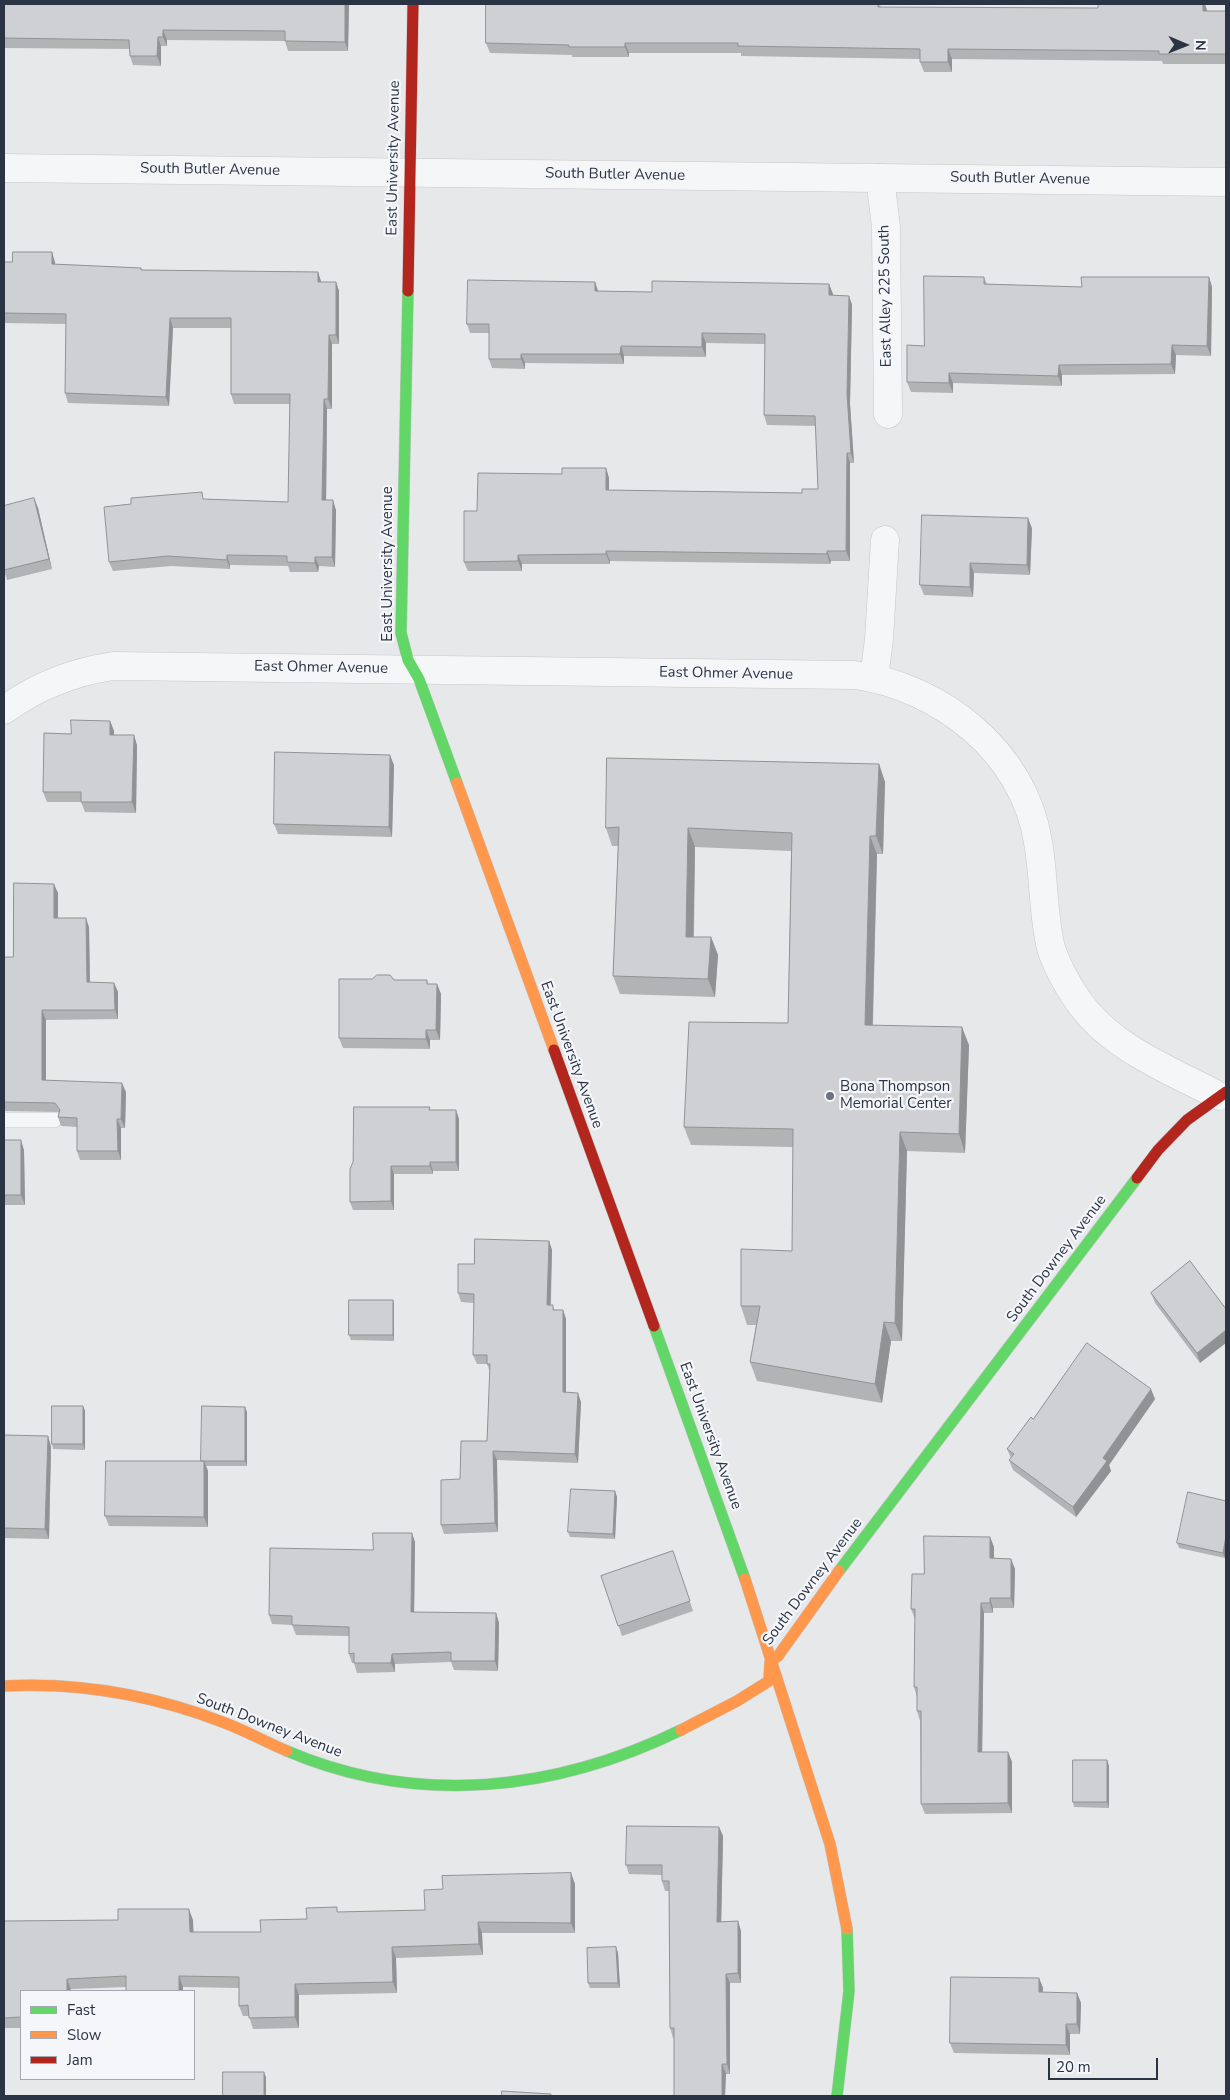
<!DOCTYPE html>
<style>
body{margin:0}
#map{position:relative;width:1230px;height:2100px;overflow:hidden;background:#e6e8ea;font-family:"Nunito Sans",sans-serif}
canvas{display:block}
.frame{position:absolute;inset:0;border:5px solid #2b3445;pointer-events:none}
.legend{position:absolute;left:20px;top:1990px;width:175px;height:90px;box-sizing:border-box;background:#f4f6f9;border:1px solid #a4a8b1;margin:0;padding:6px 9px;list-style:none;font-size:15px;color:#2b3445}
.legend li{display:flex;align-items:center;gap:10px;height:25px}
.legend b{width:25px;border:1px solid #a4a8b1}
.north{position:absolute;left:1160px;top:20px;width:50px;height:50px;-webkit-text-stroke:4px #f4f6f9;paint-order:stroke;rotate:91deg;font-size:14px;font-weight:700;line-height:20px;text-align:center;color:#2b3445}
.north::after{content:'';display:block;margin:auto;width:18px;height:22px;background:#2b3445;clip-path:polygon(50% 0,100% 100%,50% 72%,0 100%)}
.scale{position:absolute;left:1048px;top:2058px;width:110px;height:22px;box-sizing:border-box;border:2px solid #2b3445;border-top:0;padding-left:6px;font-size:15px;line-height:18px;white-space:nowrap;color:#2b3445;-webkit-text-stroke:4px #f4f6f9;paint-order:stroke}
</style>
<div id="map">
<canvas width="1230" height="2100"></canvas>
<div class="frame"></div>
<ul class="legend">
<li><b style="height:6px;background:#63d668"></b>Fast</li>
<li><b style="height:6px;background:#ff974d"></b>Slow</li>
<li><b style="height:6px;background:#b3261e"></b>Jam</li>
</ul>
<div class="north">N</div>
<div class="scale">20 m</div>
</div>
<script>
const context = document.querySelector('canvas').getContext('2d');
context.lineJoin = 'round';
function strokePath(path, color, width, dash) { context.strokeStyle = color; context.lineWidth = width; context.lineCap = dash ? 'butt' : 'round'; context.setLineDash(dash || []); context.stroke(path); }
function paint(path, color) { context.fillStyle = color; context.fill(path, 'evenodd'); }
function drawText(font, color, halo, rows, align = 'center') {
  context.font = font + ' "Nunito Sans",sans-serif'; context.lineWidth = 4.5; context.setLineDash([]); context.textBaseline = 'middle'; context.strokeStyle = halo; context.fillStyle = color; for (const [text, x, y, turn = 0] of rows) {
    context.save(); context.translate(x, y); context.rotate((+turn || 0) * Math.PI / 180); context.textAlign = isNaN(turn) ? turn : align; if (halo) context.strokeText(text, 0, 0); context.fillText(text, 0, 0); context.restore();
  }
}
const lane = new Path2D(`
 M4,1120H54`);
const street = new Path2D(`
 M4,168L1226,182
 M880,178L886,227L888,414
 M874,678L879,639L885,540
 M4,710C37,686 73,672 113,666L855,675C941,687 1024,752 1038,842C1044,875 1043,917 1051,948C1056,964 1067,985 1077,999C1109,1047 1168,1069 1219,1096`);
const fast = new Path2D(`
 M408,291L401,633L408,660L419,679L457,783
 M654,1326L745,1579
 M839,1571L1137,1178
 M287,1751C418,1807 556,1791 681,1730
 M837,2096L849,1991L847,1929`);
const slow = new Path2D(`
 M457,783L554,1050
 M745,1579L830,1844L847,1929
 M4,1686C80,1682 153,1695 225,1723C246,1731 266,1742 287,1751
 M681,1730L737,1701L769,1681L770,1662L778,1656L839,1571`);
const jam = new Path2D(`
 M408,291L413,4
 M554,1050L654,1326
 M1137,1178L1158,1150L1187,1120L1226,1092`);
strokePath(lane, '#c4c6c8', 16);
strokePath(street, '#c4c6c8', 29);
strokePath(fast, '#c4c6c8', 12);
strokePath(slow, '#c4c6c8', 12);
strokePath(jam, '#c4c6c8', 12);
strokePath(lane, '#f5f6f7', 15);
strokePath(street, '#f5f6f7', 28);
strokePath(fast, '#63d668', 11);
strokePath(slow, '#ff974d', 11);
strokePath(jam, '#b3261e', 11);
paint(new Path2D(`
 M4,4H349L348,51H288L285,41L167,40V46H161V66L133,65L130,56V49L4,48Z
 M879,4L881,7L1207,10V11H1226V64H1163L1162,61L952,59V72H924L920,62V59L741,56V53H629V57H572V55L490,53L486,43Z
 M4,262H55V264L141,268L142,270L318,272L321,282H336L339,291V344H332V409H327L326,500L336,510L335,567L319,566L318,572H290L288,566L230,565V569L171,566L113,571L109,562L205,499L288,502L290,404H234L231,394V328H173L169,406L68,403L65,393L66,324L4,323Z
 M984,277L987,284L1082,287L1209,277L1212,287L1211,356L1176,355L1175,374L1062,375V386L953,383V393L911,392L907,382L924,346Z
 M595,282L598,291L652,292L829,284L833,295L849,296L852,305L850,404L854,463H850V561H831L830,564L610,561V564H522V571H468L464,562L477,511L562,474L606,468L609,478V490L802,493L818,489L816,426L767,425L764,415L765,344L706,343V357L624,356V364L525,363V369L492,368L489,359V333H470L467,324Z
 M34,498L38,508L52,569L7,580L4,570Z
 M1032,528L1030,575L974,573L973,597L924,595L920,585Z
 M110,721L114,731V735L137,745L136,813L85,812L81,802H47L43,792L71,734Z
 M879,764L885,782L883,854H877L873,1025L969,1045L965,1153L907,1151L902,1341H891L882,1403L757,1381L750,1362L756,1325H747L741,1306L792,1251L793,1147L691,1145L684,1127L788,1023L791,851L695,847L694,937H711L718,955L715,997L620,994L613,976L618,846H612L606,828Z
 M394,765L392,837L278,834L274,824Z
 M58,893V918L89,927L90,982L114,983L118,992V1019L46,1020V1080L126,1092L125,1128H121V1160H80L77,1151V1127L61,1126L58,1117L59,1113L58,1112L4,1111V957H13Z
 M394,980H427L428,984H437L441,994L440,1040H430V1049L343,1048L339,1038Z
 M431,1110H456L459,1119V1171H433V1174H394V1210H353L350,1202Z
 M4,1140L24,1150L25,1205H4Z
 M549,1241L552,1250L551,1305L555,1310H563L566,1319V1392L581,1402L578,1463L497,1460L498,1532L444,1534L441,1525L460,1479L487,1441L490,1372L487,1364H477L473,1355L474,1303L461,1302L458,1293L474,1264Z
 M1190,1261L1200,1363L1155,1303L1151,1293Z
 M393,1300L394,1305V1341L351,1340L349,1335Z
 M1155,1399L1109,1465L1111,1471L1076,1517L1013,1470L1009,1460L1011,1458L1007,1449L1033,1419Z
 M83,1406L85,1411V1450L53,1449L52,1444Z
 M247,1412V1466H206L208,1471V1527L109,1526L105,1516L201,1461Z
 M4,1435L51,1446L49,1539L4,1538Z
 M615,1491L617,1497L615,1539L570,1537L568,1532Z
 M1226,1501V1550L1225,1558L1179,1548L1177,1543Z
 M990,1537L994,1547V1558L1011,1559L1015,1569L1014,1608H993V1613H984L982,1752H1008L1012,1762V1813L925,1814L921,1804L920,1721L917,1711V1697L914,1687L915,1619L911,1609L924,1574Z
 M415,1542L414,1612L496,1613L499,1623L498,1671L454,1670L451,1662L395,1664V1672L357,1673L354,1663H352L349,1654V1636L296,1635L292,1625L272,1624L269,1615L373,1550Z
 M673,1551L693,1611L622,1636L601,1576Z
 M1107,1760L1109,1766V1808L1074,1807L1073,1802Z
 M719,1827L723,1836L721,1922L738,1921L741,1931V1983H730V2074H726L725,2096H674V2038H673L670,2028L669,1891H665L662,1881V1875L629,1874L626,1865Z
 M575,1884V1933H482L483,1955L396,1958L397,1993L299,1995V2028L253,2029L249,2016H243L239,2006V1988L183,1987H126L21,1991V2028H4V1921L193,1920V1932H261L307,1919L339,1912L425,1910Z
 M616,1947L618,1953L620,1988H590L588,1983Z
 M1039,1978L1043,1988L1042,1993H1077L1081,2003L1080,2034H1070V2055L954,2053L950,2043Z`), '#b1b3b5');
paint(new Path2D(`
 M345,4H349L348,51L345,42Z
 M1203,4H1205L1207,10V21L1203,11Z
 M163,30L167,40V46L163,37Z
 M158,37L161,46V66L157,56Z
 M625,43L629,53V57L625,47Z
 M948,49L952,59V72L948,62Z
 M52,252L55,262V273L52,264Z
 M318,272L321,281L322,291L318,282Z
 M1209,277L1212,287L1211,356L1207,346Z
 M336,282L339,291V344L336,335Z
 M595,282L598,291H595Z
 M829,284L833,294V305L829,295Z
 M849,296L852,305L850,404L854,463L851,453L847,394Z
 M170,318L173,328L169,406L166,397Z
 M702,333L706,343V357L702,347Z
 M329,335L332,344V409L328,399Z
 M1172,345L1176,355L1175,374L1171,364Z
 M621,346L624,356V364L620,354Z
 M521,354L525,363V369L521,359Z
 M1059,365L1062,375V386L1058,376Z
 M949,373L953,383V393L949,383Z
 M324,399L327,409L326,510L322,500Z
 M847,453L850,463V561L846,551Z
 M606,468L609,478V500L606,490Z
 M34,498L38,508L52,569L49,559Z
 M333,500L336,510L335,567L332,557Z
 M1028,518L1032,528L1030,575L1027,565Z
 M606,551L610,561V564L606,554Z
 M827,551L831,561L830,564L827,554Z
 M227,555L230,565V569L227,560Z
 M518,555L522,564V571L518,561Z
 M315,557L319,566L318,572L315,563Z
 M970,563L974,573L973,597L970,587Z
 M110,721L114,731L113,745L110,735Z
 M134,735L137,745L136,813L132,802Z
 M390,755L394,765L392,837L389,827Z
 M879,764L885,782L883,854L876,836Z
 M688,828L695,847L693,956L686,937Z
 M870,836L877,854L872,1044L865,1025Z
 M54,884L58,893V927L54,918Z
 M86,918L89,927L90,992L87,982Z
 M711,937L718,955L715,997L708,979Z
 M114,983L118,992V1019L115,1010Z
 M437,984L441,994L440,1040L436,1030Z
 M42,1010L46,1020V1089L42,1080Z
 M962,1027L969,1045L965,1153L959,1134Z
 M426,1030L430,1040V1049L426,1039Z
 M122,1083L126,1092L125,1128L121,1119Z
 M456,1110L459,1119V1171L456,1162Z
 M117,1119L121,1128V1160L118,1151Z
 M900,1132L907,1151L902,1341L895,1323Z
 M21,1140L24,1150L25,1205L21,1195Z
 M430,1162L433,1171V1174L430,1166Z
 M391,1166L394,1174V1210L391,1201Z
 M549,1241L552,1250L550,1315L547,1305Z
 M393,1300L394,1305V1341L393,1335Z
 M563,1310L566,1319V1401L563,1392Z
 M884,1322L891,1341L882,1403L875,1384Z
 M1226,1330V1343L1200,1363L1197,1353Z
 M1151,1389L1155,1399L1109,1465L1111,1471L1076,1517L1073,1507L1103,1458Z
 M578,1393L581,1402L578,1463L575,1454Z
 M83,1406L85,1411V1450L83,1444Z
 M245,1407L247,1412V1466L245,1461Z
 M48,1436L51,1446L49,1539L45,1529Z
 M493,1451L497,1460L498,1532L495,1523Z
 M204,1461L208,1471V1527L204,1517Z
 M615,1491L617,1497L615,1539L613,1534Z
 M412,1533L415,1542L414,1621L411,1612Z
 M1226,1536V1550L1225,1558L1223,1553Z
 M990,1537L994,1547V1568L990,1558Z
 M1011,1559L1015,1569L1014,1608L1011,1598Z
 M990,1598L993,1608V1613L990,1603Z
 M981,1603L984,1613L982,1763L978,1752Z
 M496,1613L499,1623L498,1671L495,1661Z
 M392,1654L395,1664V1672L391,1663Z
 M1008,1752L1012,1762V1813L1008,1803Z
 M1107,1760L1109,1766V1808L1107,1802Z
 M719,1827L723,1836L721,1931L717,1922Z
 M571,1873L575,1884V1933L571,1923Z
 M189,1909L193,1920L194,1943L190,1932Z
 M738,1921L741,1931V1983L738,1973Z
 M478,1922L482,1933L483,1955L479,1944Z
 M392,1947L396,1958L397,1993L393,1982Z
 M616,1947L618,1953L620,1988L618,1983Z
 M726,1974L730,1983V2074L727,2064Z
 M179,1976L183,1987V1991H179Z
 M1039,1978L1043,1988L1042,2002L1039,1992Z
 M67,1979L71,1990V1991H67Z
 M295,1984L299,1995V2028L295,2017Z
 M1077,1993L1081,2003L1080,2034L1077,2024Z
 M1066,2024L1070,2034V2055L1066,2045Z
 M722,2064L726,2074L725,2096H722Z
 M264,2072L266,2077V2096H264Z`), '#909294');
const building = new Path2D(`
 M4,4H345V42L285,41V31L163,30V37H158L157,56H130L129,40L4,38Z
 M486,4H878V7L1098,8V4H1203V11H1226V54H1159V51L948,49V62H920V49L738,46V43H625V47H569V45L486,43Z
 M13,252H52V264L141,268V270L318,272V282H336V335H329L328,399H324L322,500H333L332,557H315V563L287,562V556L227,555V560L168,556L109,562L104,507L131,504V498L202,492L203,499L288,502L290,394H231V318H170L166,397L65,393L66,314L4,313V262H12Z
 M924,276L984,277V284L1082,287L1081,277H1209L1207,346L1172,345L1171,364L1059,365L1058,376L949,373V383L907,382V345L924,346Z
 M468,280L595,282V291L652,292V281L829,284V295L849,296L847,394L851,453H847L846,551H827V554L606,551V554L518,555V561L464,562V511H477L478,473L562,474V468H606V490L802,493V489H818L815,416L764,415L765,334L702,333V347L621,346L620,354H521V359H489V324H467Z
 M34,498L49,559L4,570V506Z
 M922,515L1028,518L1027,565L970,563V587L920,585Z
 M71,720L110,721V735H134L132,802H81V792H43L44,733L71,734Z
 M275,752L390,755L389,827L274,824Z
 M607,758L879,764L876,836H870L865,1025L962,1027L959,1134L900,1132L895,1323L884,1322L875,1384L750,1362L760,1306H741V1249L792,1251L793,1129L684,1127L689,1022L788,1023L792,833L688,828L686,937H711L708,979L613,976L619,827L606,828Z
 M14,883L54,884V918H86L87,982L114,983L115,1010H42V1080L122,1083L121,1119H117L118,1151H77V1118L58,1117L60,1110L55,1103L4,1102V957H13Z
 M377,975H390L394,980H427V984H437L436,1030H426V1039L339,1038V979H372Z
 M354,1107H430L429,1110H456V1162H430V1166H391V1201L350,1202V1169L353,1162Z
 M4,1140H21V1195H4Z
 M475,1239L549,1241L547,1305H553V1310H563V1392L578,1393L575,1454L493,1451L495,1523L441,1525V1480L460,1479L461,1441H487L490,1364H487V1355H473L474,1294L458,1293V1264H474Z
 M1190,1261L1226,1309V1330L1197,1353L1151,1293Z
 M349,1300H393V1335H349Z
 M1087,1343L1151,1389L1103,1458L1107,1461L1073,1507L1009,1460L1014,1454L1007,1449L1031,1417L1033,1419Z
 M52,1406H83V1444H52Z
 M202,1406L245,1407V1461H201Z
 M4,1435L48,1436L45,1529L4,1528Z
 M106,1461H204V1517L105,1516Z
 M571,1489L615,1491L613,1534L568,1532Z
 M1188,1492L1226,1501V1536L1223,1553L1177,1543Z
 M373,1533H412L411,1612L496,1613L495,1661H451V1652L392,1654L391,1663H354V1653L349,1654V1627L292,1625V1616L269,1615L270,1548L373,1550Z
 M924,1536L990,1537V1558L1011,1559V1598H990V1603H981L978,1752H1008V1803L921,1804V1711H917V1687H914L915,1609H911L912,1574H924Z
 M673,1551L690,1601L618,1626L601,1576Z
 M1073,1760H1107V1802H1073Z
 M627,1826L719,1827L717,1922L738,1921V1973L726,1974L727,2064H722V2096H674V2028H670L669,1881H662V1865H626Z
 M571,1873V1923L478,1922L479,1944L392,1947L393,1982L295,1984V2017L249,2018L248,2005L239,2006V1977L179,1976V1991H126V1976L67,1979V1991H21V2017L4,2018V1921L118,1920V1909H189L190,1932H261L260,1920L307,1919L306,1908L337,1907V1912L425,1910L424,1890L443,1889L442,1876Z
 M616,1947L618,1983H588L587,1948Z
 M951,1977L1039,1978V1992L1077,1993V2024H1066V2045L950,2043Z
 M223,2072H264V2096H223Z
 M502,2091L551,2094V2096H502Z`);
paint(building, '#ced0d3');
strokePath(building, '#909294', 1);
for (const [x, y, r, color] of [
 [830,1096,5,"#6c737f"]
]) { const dot = new Path2D(); dot.arc(x, y, r, 0, 2 * Math.PI); context.fillStyle = color; context.fill(dot); strokePath(dot, '#f4f6f9', 2); }
drawText('15px', '#2b3445', '#f4f6f9', [
 ["East University Avenue",394,158,-89],
 ["South Butler Avenue",210,170,1],
 ["South Butler Avenue",615,175,1],
 ["South Butler Avenue",1020,179,1],
 ["East Alley 225 South",886,296,-91],
 ["East University Avenue",388,564,-90],
 ["East Ohmer Avenue",321,668,1],
 ["East Ohmer Avenue",726,674,1],
 ["East University Avenue",571,1055,70],
 ["South Downey Avenue",1057,1259,-53],
 ["East University Avenue",710,1436,70],
 ["South Downey Avenue",813,1582,-53],
 ["South Downey Avenue",269,1726,21]
]);
drawText('15px', '#2b3445', '#f4f6f9', [
 ["Bona Thompson",840,1087],
 ["Memorial Center",840,1104]
], 'left');
</script>
